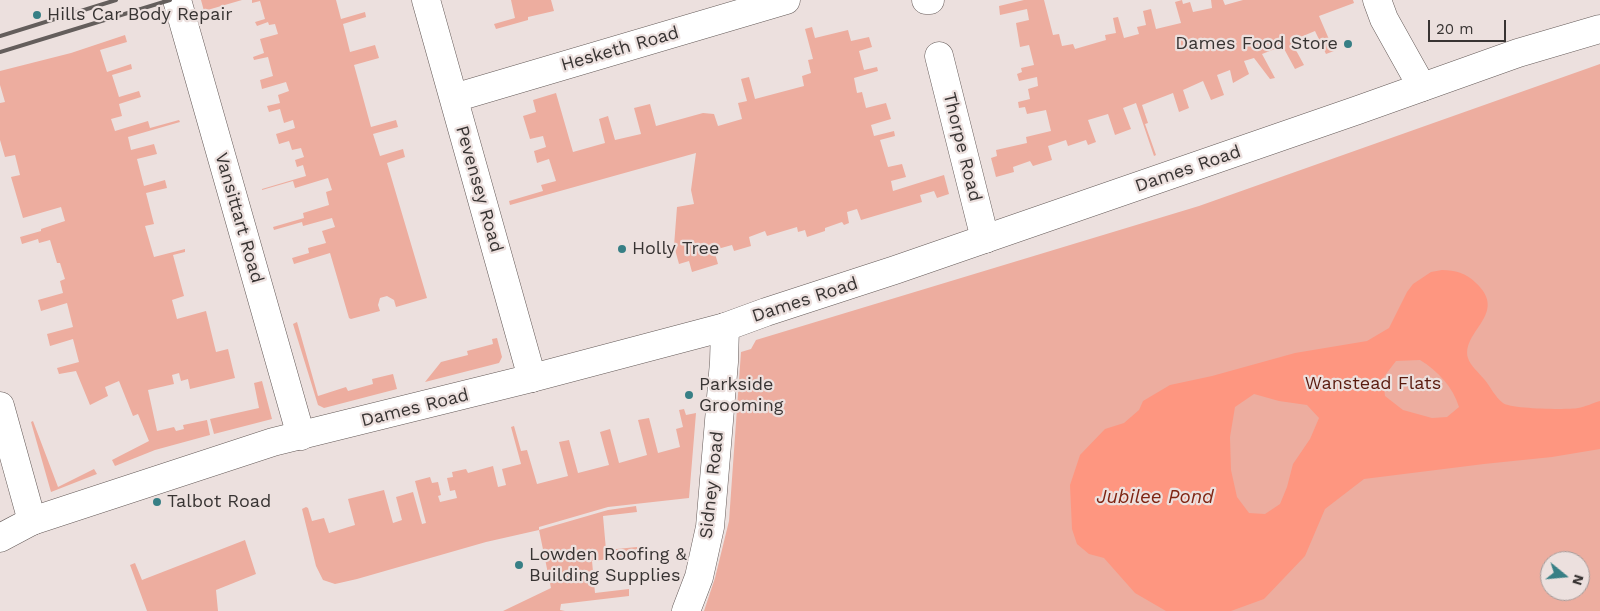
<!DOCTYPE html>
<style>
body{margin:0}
#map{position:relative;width:1600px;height:611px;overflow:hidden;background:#ece0de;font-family:"Work Sans",sans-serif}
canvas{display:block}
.north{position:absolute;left:1540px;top:551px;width:50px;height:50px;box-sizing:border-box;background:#ece0de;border:1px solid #a49b9a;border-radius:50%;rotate:107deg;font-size:14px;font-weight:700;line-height:20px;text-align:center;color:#383433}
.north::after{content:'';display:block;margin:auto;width:18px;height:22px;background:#377f85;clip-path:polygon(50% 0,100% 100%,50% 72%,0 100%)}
.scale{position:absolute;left:1428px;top:20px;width:78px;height:22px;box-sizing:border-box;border:2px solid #383433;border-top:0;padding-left:6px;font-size:15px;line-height:18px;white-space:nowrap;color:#383433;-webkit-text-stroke:4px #ece0de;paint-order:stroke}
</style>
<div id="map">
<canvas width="1600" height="611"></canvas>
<div class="north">N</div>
<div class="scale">20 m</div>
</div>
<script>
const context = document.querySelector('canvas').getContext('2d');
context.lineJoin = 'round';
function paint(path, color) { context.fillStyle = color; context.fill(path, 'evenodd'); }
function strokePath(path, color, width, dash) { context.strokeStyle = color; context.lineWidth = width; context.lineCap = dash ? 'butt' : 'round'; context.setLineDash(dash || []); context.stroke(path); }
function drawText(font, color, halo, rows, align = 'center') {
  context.font = font + ' "Work Sans",sans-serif'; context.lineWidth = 4.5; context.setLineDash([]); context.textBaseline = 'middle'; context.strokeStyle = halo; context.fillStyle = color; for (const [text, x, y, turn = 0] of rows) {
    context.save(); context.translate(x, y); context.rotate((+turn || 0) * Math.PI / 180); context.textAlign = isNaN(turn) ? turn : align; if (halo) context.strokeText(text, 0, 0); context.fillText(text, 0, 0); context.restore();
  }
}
paint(new Path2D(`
 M201,0H242L204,11Z
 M252,0H336L341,19L365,12L366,17L343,24L350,52L375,45L379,58L354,65L371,127L396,120L398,127L373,134L380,156L403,149L405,157L387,163L427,298L396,307L394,300L387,296L380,298L378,305L380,311L351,319L349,318L330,253L294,264L292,258L309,253L308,248L326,243L322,231L335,227L332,218L303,226L302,222L274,230L273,227L304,218L303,213L329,205L326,192L332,190L328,178L295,188L293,181L262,190V189L306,176L303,165L297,167L295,160L304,157L301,148L292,150L289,141L279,144L276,134L295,128L293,120L284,123L280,109L269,112L267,106L280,103L278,95L289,91L286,82L262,89L260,80L273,76L268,57L254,60L253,57L264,53L260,39L278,34L275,24L269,25L268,22L257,26L255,22L265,19L260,1L252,3Z
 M511,0H551L554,11L528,17V20L496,29L494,24L515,18Z
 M1024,0H1044L1053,35L1059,34L1062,46L1073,44L1075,49L1106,40L1105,35L1116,33L1113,18L1118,17L1124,38L1139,34L1137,27L1146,25L1143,11L1151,9L1156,29L1181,23L1175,2L1182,0L1183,4L1190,2L1193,12L1212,8L1211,0H1223L1225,5L1243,0H1353L1354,3L1319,16L1334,51L1326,54L1315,31L1291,41L1304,65L1295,69L1282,45L1274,47L1275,49L1262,54L1275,78L1270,79L1254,58L1244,61L1249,74L1233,83L1230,70L1217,75L1224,95L1211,100L1203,81L1183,90L1189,108L1179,112L1173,93L1142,105L1148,123L1145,124L1156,155L1154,156L1136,103L1123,108L1131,129L1115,135L1108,114L1088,120L1096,142L1088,145L1086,140L1068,146L1066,140L1048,146L1052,160L1033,166L1030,161L1013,167L1014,172L996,177L991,158L997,156L996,150L1027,143L1026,137L1051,131L1046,110L1027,114L1025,107L1019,108L1018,102L1030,99L1028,89L1038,86L1037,77L1019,81L1017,74L1022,72L1021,68L1034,65L1029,45L1020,47L1016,23L1029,20L1027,9L1000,15L999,6Z
 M812,27L815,38L848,30L851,41L869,37L872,47L859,51L864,70L877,67L878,71L854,78L857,93L862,92L866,108L886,103L891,119L871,125L874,136L894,131L895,136L880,140L888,167L902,164L906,177L891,181L893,191L944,175L949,194L937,198L934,191L920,195L922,202L861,220L857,209L847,212L849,223L844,225L842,222L825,228V231L807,237L805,230L798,232L797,227L767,236L765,231L749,237L751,246L734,251L732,245L714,250L718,264L692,272L689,261L679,264L674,246L677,207L694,204L691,190L696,153L510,205L509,201L543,191L541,185L556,181L549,159L537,163L534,151L546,147L543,136L530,139L523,116L536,112L533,100L556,93L573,152L605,143L599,119L608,116L615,140L641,134L634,108L650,104L656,126L703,113L714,114L718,126L742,119L738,103L747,101L741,79L749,77L755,99L804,86L802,76L811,73L808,60L813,59L805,29Z
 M125,35L127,42L100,50L107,72L131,64L132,69L112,75L119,97L139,91L141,97L119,104L122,116L111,119L115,131L148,121L150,128L179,120L180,122L128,137L131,150L154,144L157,154L137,159L144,186L165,180L167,188L146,193L154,224L145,226L154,257L185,249V252L173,255L184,296L172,300L177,319L206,311L216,352L228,349L235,378L190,389L188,379L181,381L179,373L172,375L174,384L148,390L157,431L174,427L176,431L184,429L183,425L207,420L210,435L155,450L115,466L112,460L149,441L138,414L133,416L119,381L105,387L108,396L90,405L76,371L59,374L57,368L79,362L73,339L50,346L47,334L73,327L67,303L41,311L38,300L63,293L60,281L65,279L60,263H57L50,240L39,243L38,239L22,244L20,237L41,231V229L65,221L61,207L23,218L11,177L20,175L15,155L5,157L0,140V103L5,102L0,85V71L71,53Z
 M1600,64V611H704L715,578L729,521L741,352L751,349L756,340L1199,206ZM1550,561H1580V591H1550Z
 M297,322L318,396L346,387L348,391L373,384L372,379L393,374L397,389L324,408L318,405L293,324Z
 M497,338L502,357L499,363L425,382L441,362L468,355L467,351L493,344L492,339Z
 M262,381L272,419L214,434L210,419L259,408L254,383Z
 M684,409L686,415L696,413L689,498L608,507L539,527V530L608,510L636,506L637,512L603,516L606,550L637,547L638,552L625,553L626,557L592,561L595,593L629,589V596L561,604L560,610L565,611H503L551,588L539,530L486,542L357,579L335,584L323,580L316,566L302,509L306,507L308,508L312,521L324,518L329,533L355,525L348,499L384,490L393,523L402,520L396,497L413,492L422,524L426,523L415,481L430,477L432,483L438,482L441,495L438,496L440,502L457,498L455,490L450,491L447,478L453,477L452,472L466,469L468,473L493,466L498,487L506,485L502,469L521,464L511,427L514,426L521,451L527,450L537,484L568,476L559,442L569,440L578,473L609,465L600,432L610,429L619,463L647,455L638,420L649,418L658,453L680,447L676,429L683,427L679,410Z
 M33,421L58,487L94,469L97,474L51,492L31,422Z
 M245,540L256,574L216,590L218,611H147L130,565L135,563L142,580Z`), '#edad9f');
paint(new Path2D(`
 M1442,270C1455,270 1466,273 1476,283C1509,314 1461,331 1468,358C1470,365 1479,373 1484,379C1490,386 1495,397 1503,403C1510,409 1568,410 1578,408C1585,407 1593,403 1600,401V449L1552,457L1484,464L1364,479L1325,509L1305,556L1264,599L1231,611H1166L1135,593L1104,558L1089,554L1077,544L1072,529L1070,485L1080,455L1105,429L1124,423L1139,410L1143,401L1170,385L1212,376L1295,353L1367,341L1389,328L1407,292L1413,284L1431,272ZM1420,360C1438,371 1453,387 1459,407L1447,417L1432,418L1403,410L1385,396L1383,378L1396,361ZM1254,394L1279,401L1307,405L1319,418L1310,439L1293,464L1287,487L1280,504L1265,514L1249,513L1237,497L1231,470L1230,437L1235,407Z`), '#fe9680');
const minor = new Path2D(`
 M177,0L301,436
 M426,0L532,378
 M926,0H930
 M1377,0L1384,19L1422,87
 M939,56L985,239
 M454,98L786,0
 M0,406L32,521
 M686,611L699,577L710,527L724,362L725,327`);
const major = new Path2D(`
 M0,538L32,521L273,442L532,378L725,327L766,312L895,270L1358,110L1518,53L1600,29`);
strokePath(minor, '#645a58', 29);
strokePath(major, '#645a58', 29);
strokePath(minor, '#fff', 28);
strokePath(major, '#fff', 28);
strokePath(new Path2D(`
 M0,36L116,0
 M0,52L170,0`), '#645e5c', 4);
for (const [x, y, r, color] of [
 [37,15,5,"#377f85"],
 [1348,44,5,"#377f85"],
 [622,249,5,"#377f85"],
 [689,395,5,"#377f85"],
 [157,502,5,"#377f85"],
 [519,565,5,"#377f85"]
]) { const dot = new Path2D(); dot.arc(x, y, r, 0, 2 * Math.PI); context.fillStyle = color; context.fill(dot); strokePath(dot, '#ece0de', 2); }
drawText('18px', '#383433', '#ece0de', [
 ["Hills Car Body Repair",47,15],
 ["Dames Food Store",1338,44,"right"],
 ["Holly Tree",632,249],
 ["Parkside",699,385],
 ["Grooming",699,406],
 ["Talbot Road",167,502],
 ["Lowden Roofing &",529,555],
 ["Building Supplies",529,576]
], 'left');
drawText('18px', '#383433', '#ece0de', [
 ["Hesketh Road",620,49,-16],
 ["Thorpe Road",962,147,76],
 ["Dames Road",1188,169,-19],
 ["Pevensey Road",479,189,74],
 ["Vansittart Road",239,218,74],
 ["Dames Road",805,300,-18],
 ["Dames Road",415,408,-14],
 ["Sidney Road",712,485,-84]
]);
drawText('18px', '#5a1b0f', '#ece0de', [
 ["Wanstead Flats",1373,384]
]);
drawText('italic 19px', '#7f2513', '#ece0de', [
 ["Jubilee Pond",1155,497]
]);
</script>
